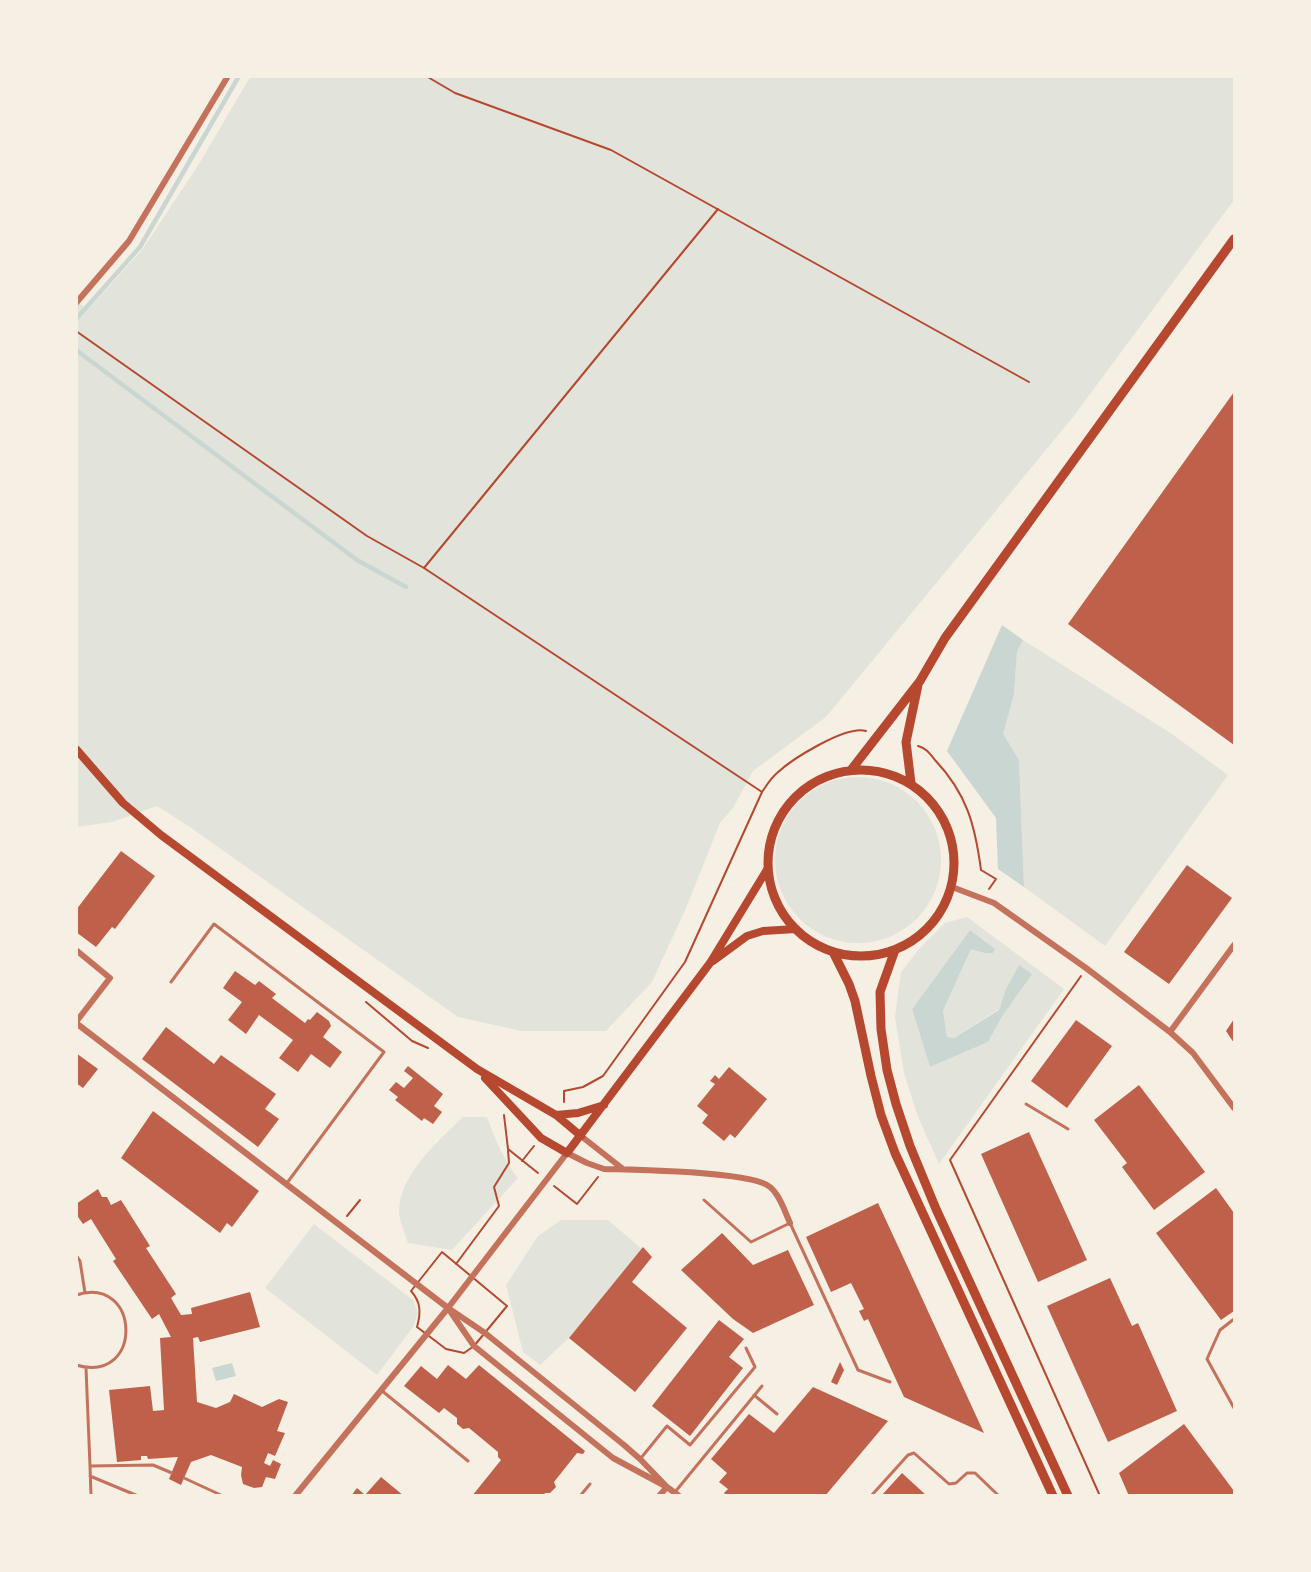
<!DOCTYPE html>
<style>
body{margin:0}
#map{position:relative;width:1311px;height:1572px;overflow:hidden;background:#f6efe4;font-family:Cabin,sans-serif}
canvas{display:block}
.frame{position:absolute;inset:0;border:78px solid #f6efe4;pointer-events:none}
</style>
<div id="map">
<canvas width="1311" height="1572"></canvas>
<div class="frame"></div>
</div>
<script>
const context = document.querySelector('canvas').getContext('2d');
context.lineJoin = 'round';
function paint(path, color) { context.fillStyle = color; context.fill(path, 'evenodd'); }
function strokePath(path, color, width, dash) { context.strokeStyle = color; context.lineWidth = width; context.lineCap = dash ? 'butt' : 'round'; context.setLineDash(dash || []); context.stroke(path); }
paint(new Path2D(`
 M250,77H1234V200L1073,417L826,717L753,771L733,808L720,823L686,908L652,982L606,1031H521L458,1017L187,825L157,806L112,822L77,827V302L88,309L142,250L199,164Z
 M1023,640L1172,734L1228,775L1105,946L1024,887L1019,760L1002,734L1014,694L1017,652Z
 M775 860a83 83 0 1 1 166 0a83 83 0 1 1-166 0Z
 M967,917L1064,989L939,1164L918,1117L904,1073L895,1017L901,972L920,948L945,923ZM970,930L995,949H971L943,1011L947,1037L954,1038L999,1009L1005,991L1003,1015L988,1042L930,1067L912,1009Z
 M463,1117H487C495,1138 503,1160 518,1178L452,1250L408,1243C405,1233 399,1221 399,1211C400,1174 438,1141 463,1117Z
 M561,1220H608L642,1249L569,1338L540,1365L523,1352L506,1285L538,1236Z
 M314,1224L413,1300L418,1313L413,1327L377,1375L265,1288Z`), '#e2e4dc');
paint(new Path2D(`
 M1002,625L1023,640L1017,652L1014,694L1003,734L1019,760L1024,887L998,869L996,818L947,751Z
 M970,930L995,949L993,953H985L971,949L943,1011L947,1037L954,1038L999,1010L1005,991L1019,965L1032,974L1003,1015L988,1042L930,1067L912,1009Z
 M232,1363L236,1376L216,1381L212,1368Z`), '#c9d6d2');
strokePath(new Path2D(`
 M76,319L140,247L239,76
 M76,350L357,560L406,587`), '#c9d6d2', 4.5);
paint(new Path2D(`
 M1234,392V745L1068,624Z
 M121,851L155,876L115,929L112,927L96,947L76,932V910Z
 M1187,865L1232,898L1169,984L1124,952Z
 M235,971L255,985L259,981L276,994L272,998L305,1023L308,1019L310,1020L317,1012L329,1021L331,1026L323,1037L342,1052L330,1068L311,1054L298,1072L279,1058L293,1040L259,1015L246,1034L228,1020L242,1002L223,988Z
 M1234,1019V1043L1226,1031Z
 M1076,1020L1112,1046L1067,1108L1031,1081Z
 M166,1027L214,1064L221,1055L276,1094L265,1109L279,1119L258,1147L142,1059Z
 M76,1053L98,1069L83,1088L76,1083Z
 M408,1066L443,1094L434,1106L442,1112L433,1124L424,1118L422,1121L395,1100L398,1097L389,1090L396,1082L404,1088L413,1078L404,1071Z
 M729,1067L767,1099L735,1138L730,1134L724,1141L702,1123L708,1115L697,1106L715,1084L710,1081L715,1075L719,1079Z
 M1139,1085L1205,1172L1154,1210L1122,1167L1127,1163L1094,1120Z
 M153,1111L259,1191L232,1227L227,1223L220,1233L121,1158Z
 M1029,1132L1087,1260L1038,1282L981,1154Z
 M1216,1188L1234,1213V1311L1221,1320L1156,1233Z
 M98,1189L102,1197H107L111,1205L121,1200L150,1246L146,1248L176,1294L171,1298L181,1315L192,1314L191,1308L250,1292L260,1327L200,1342L198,1337L193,1338L197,1402L216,1408L230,1402L234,1394L262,1407L279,1399L288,1402L277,1431L285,1433L275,1456L268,1453L264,1463L270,1466L273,1460L281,1464L275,1479L266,1477L262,1487L254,1488L243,1484L241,1475L242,1467L211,1455L191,1462L181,1485L169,1479L178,1457L148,1459L147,1456H141V1460L117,1462L109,1390L150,1386L153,1411L164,1410L160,1338L171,1337L159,1314L152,1319L113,1261L116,1259L91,1219L83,1224L76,1214V1204Z
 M878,1203L904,1259L984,1433L904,1397L868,1319L864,1321L859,1311L864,1309L851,1283L831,1292L806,1237Z
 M722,1233L753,1265L788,1250L814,1305L753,1333L733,1319L681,1270Z
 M643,1247L652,1257L632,1282L687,1328L635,1392L569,1338Z
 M1110,1278L1132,1326L1138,1323L1177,1411L1108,1442L1047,1306Z
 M719,1320L744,1339L729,1357L743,1368L690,1436L652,1406Z
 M840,1362L844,1370L837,1385L831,1382Z
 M448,1365L466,1379L479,1365L585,1451L583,1454L577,1453L554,1482L556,1487L550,1493H545L543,1496H472L501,1460L498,1457V1452L469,1428L463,1429L457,1424V1418L444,1408L439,1413L404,1386L421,1366L437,1379Z
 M813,1387L888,1421L825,1496H727L724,1493L728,1489L719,1482L727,1473L711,1459L749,1414L774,1433Z
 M1184,1424L1234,1491V1496H1129L1119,1473Z
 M902,1473L927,1496H881Z
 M381,1477L404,1496H351L357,1488L365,1495Z`), '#bf614a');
strokePath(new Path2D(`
 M426,76L455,93L611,150L1029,382
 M76,331L367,536L424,568L762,792
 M424,568L718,209
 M918,746C926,748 930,754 935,760C967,794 975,825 981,870L996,879L989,889
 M1081,976L950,1160L1100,1496
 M366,1002L412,1041L428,1048
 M564,1102V1091L583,1087L603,1076L685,962L762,792C766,786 771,778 777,773C792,759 846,725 866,731
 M504,1115L508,1149L538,1173
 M522,1161L534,1146
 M554,1186L577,1204L598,1177
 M347,1216L360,1200
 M442,1252L507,1306L474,1346L464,1353L446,1349L417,1327C421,1313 421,1302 411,1291Z
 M456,1264L499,1206L494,1187L509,1163L508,1150`), '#b5482f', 2);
strokePath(new Path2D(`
 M171,982L214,924L384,1052L287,1183
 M1026,1104L1068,1129
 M704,1200L751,1242L790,1223L858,1370L890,1382
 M76,1255L80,1261L85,1293
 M76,1295C141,1274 144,1385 76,1365
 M1234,1319L1220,1330L1207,1359L1234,1408
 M86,1368L90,1466
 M381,1390L468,1461
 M754,1395L777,1414
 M641,1458L667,1426L690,1445L755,1367L746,1348
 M90,1476L138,1496
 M184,1478L223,1496
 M675,1492L762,1386
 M91,1496L90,1466L153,1465L172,1473
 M580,1496L590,1484
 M871,1496L908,1455L914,1453L949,1484L956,1483L967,1473H975L999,1496`), '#c5725c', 3);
strokePath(new Path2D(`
 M76,303L129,241L228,76
 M952,887L994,903L1086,968L1170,1032L1193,1053L1234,1108
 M76,950L110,978L76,1022
 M76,1023L448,1308L485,1333L624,1445L640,1459L667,1487
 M1170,1032L1234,945
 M581,1136L623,1169
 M450,1311L474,1346L613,1458L667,1487L679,1496
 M295,1496L448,1308L567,1153L587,1163L604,1169C634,1170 752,1171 770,1187C780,1195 785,1212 790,1223
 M659,1496L667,1487`), '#c5725c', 6);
strokePath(new Path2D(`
 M76,749L123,803L161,835L477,1069L556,1115L581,1136
 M713,961L747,936L763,931L796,929
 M485,1078L541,1138L567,1153L710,963L768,868
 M556,1115L578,1113L604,1105`), '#b5482f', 8);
strokePath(new Path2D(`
 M768 863a93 93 0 1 1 186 0a93 93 0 1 1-186 0Z
 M851,770L920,681L945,638L1234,239
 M911,783L906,742L918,685
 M895,950L880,992L881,1029L887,1070L896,1104L910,1146L936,1209L1068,1496
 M833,952L849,984L855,1001L871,1076L881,1115L895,1153L1053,1496`), '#b5482f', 9);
</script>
